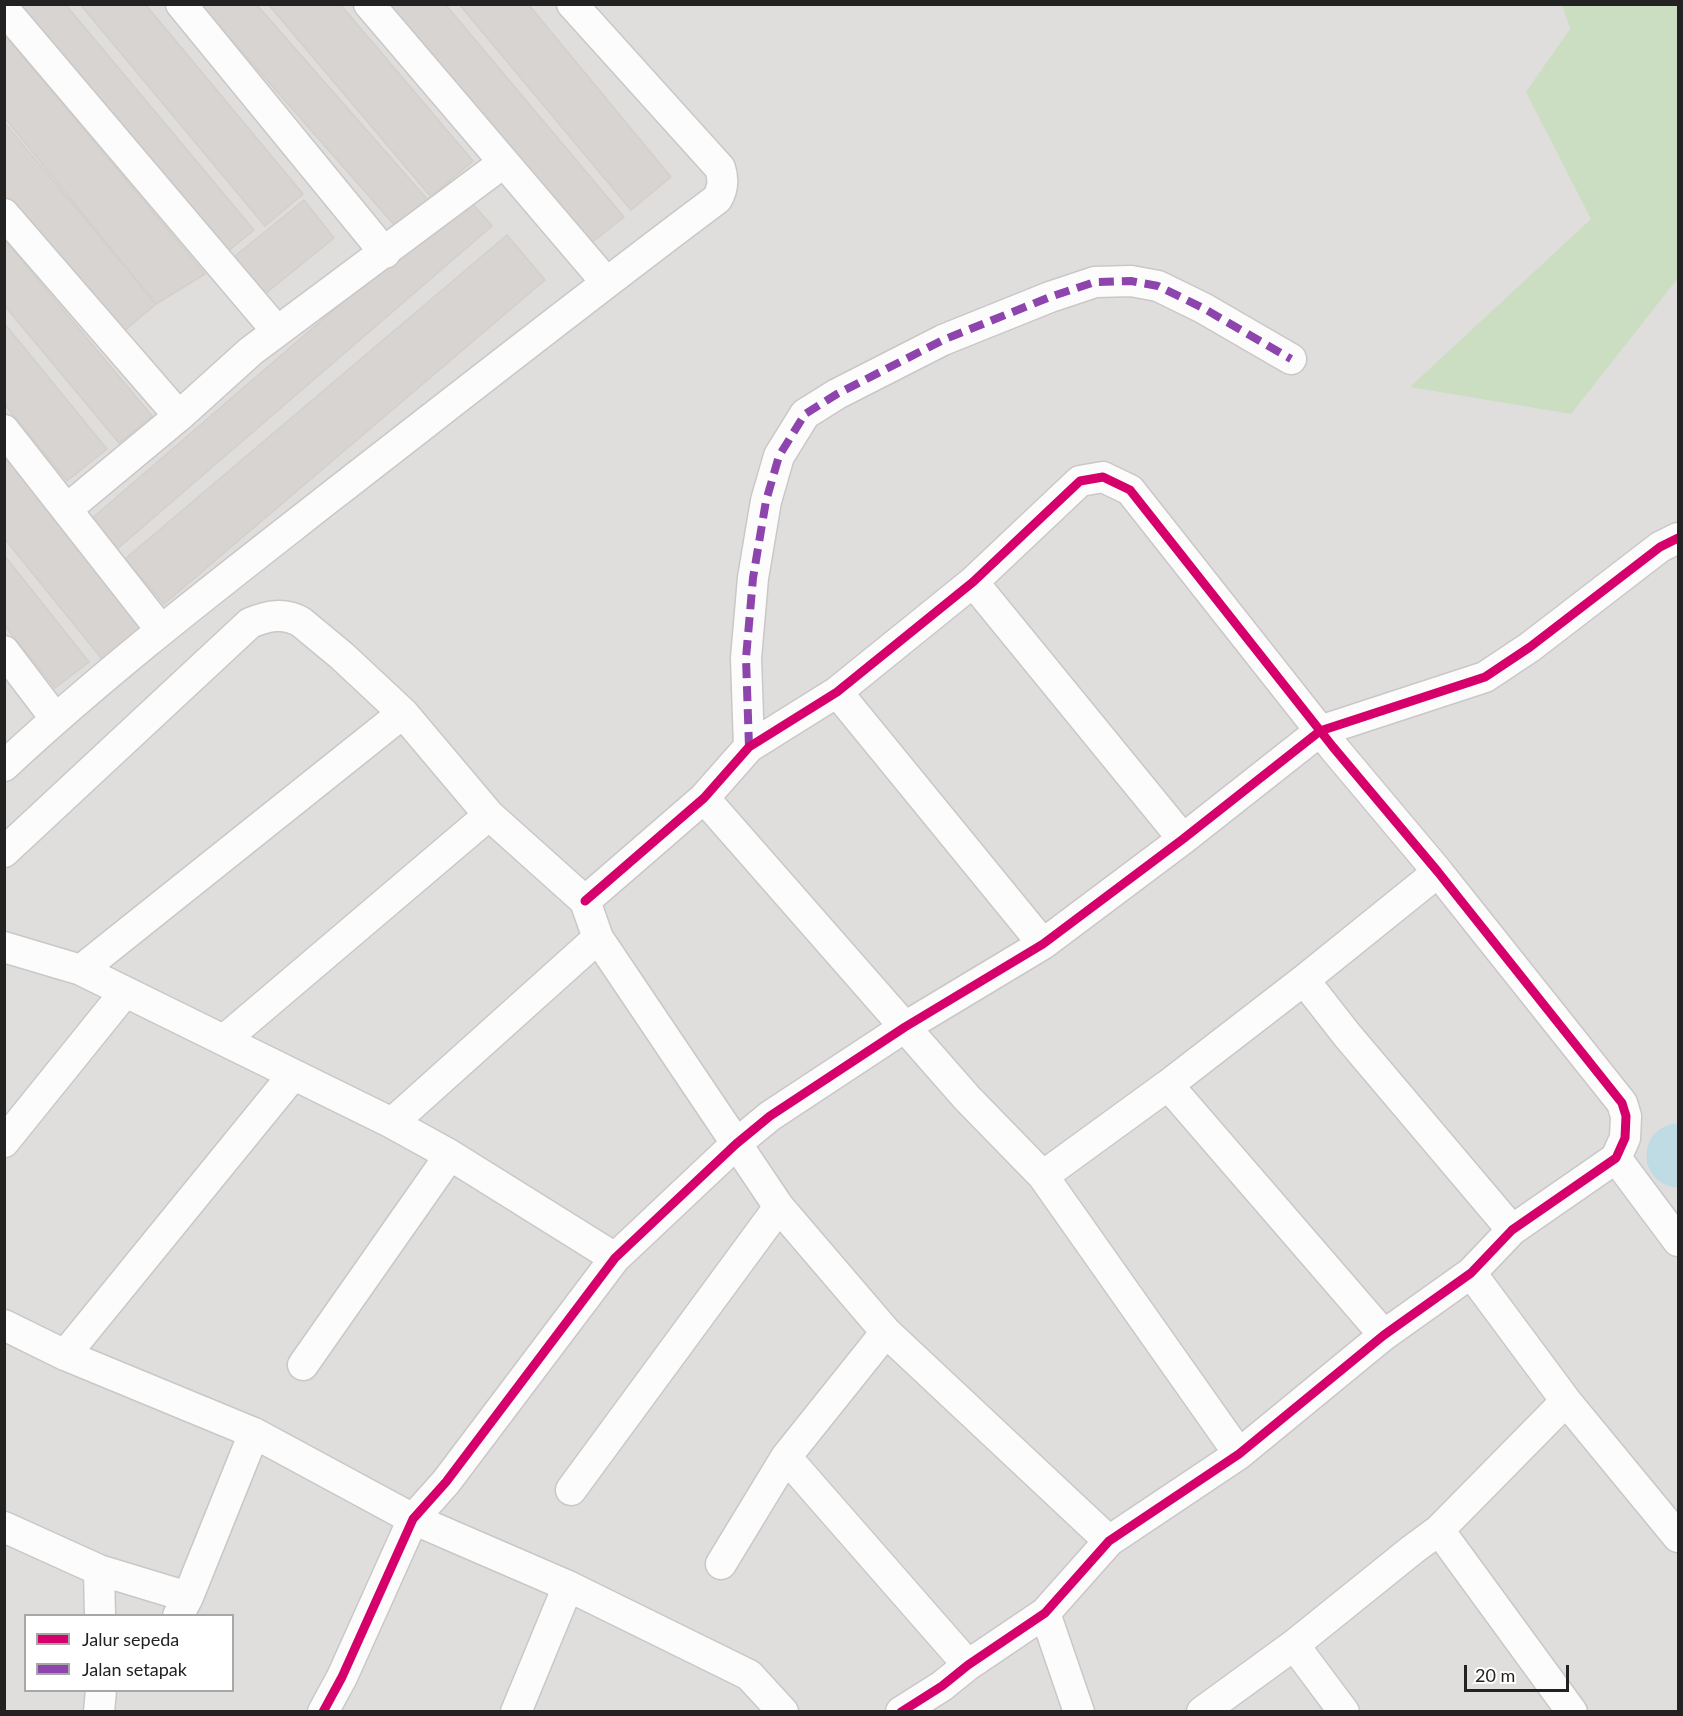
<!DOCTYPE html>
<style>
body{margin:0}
#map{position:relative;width:1683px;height:1716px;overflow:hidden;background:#f0eeeb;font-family:Lato,sans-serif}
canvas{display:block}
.frame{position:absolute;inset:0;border:6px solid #222;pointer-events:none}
.legend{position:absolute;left:24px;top:1614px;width:210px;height:78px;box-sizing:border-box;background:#fff;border:2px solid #a7a7a7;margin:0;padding:8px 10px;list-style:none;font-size:18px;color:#222}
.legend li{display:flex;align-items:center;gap:12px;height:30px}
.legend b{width:30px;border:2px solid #a7a7a7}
.scale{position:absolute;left:1464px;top:1665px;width:105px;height:27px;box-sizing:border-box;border:3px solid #222;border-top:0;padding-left:8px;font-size:18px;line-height:21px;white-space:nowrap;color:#222;-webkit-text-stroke:4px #fff;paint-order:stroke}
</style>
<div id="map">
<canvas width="1683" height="1716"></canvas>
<div class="frame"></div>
<ul class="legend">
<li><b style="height:8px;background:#d6006c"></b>Jalur sepeda</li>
<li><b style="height:8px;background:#8e44ad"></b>Jalan setapak</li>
</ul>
<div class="scale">20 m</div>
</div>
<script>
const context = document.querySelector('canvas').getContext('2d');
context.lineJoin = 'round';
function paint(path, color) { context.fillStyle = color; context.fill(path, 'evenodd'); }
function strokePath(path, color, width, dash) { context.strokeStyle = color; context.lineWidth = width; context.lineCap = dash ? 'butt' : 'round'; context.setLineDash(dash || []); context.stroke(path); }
paint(new Path2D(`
 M5,5H1678V1711L5,1712ZM26,1616H232V1690H26Z`), '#dfdedc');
paint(new Path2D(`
 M1562,5H1678V278L1571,414L1410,387L1591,219L1526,92L1570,29Z`), '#cbdec1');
strokePath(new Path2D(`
 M1678,1155V1156`), '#bfdbe3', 63);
const building = new Path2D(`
 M12,4H65L254,230L222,256Z
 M80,4H145L303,194L265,226Z
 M200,4H256L428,200L396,227Z
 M268,4H340L473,161L431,197Z
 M388,4H445L624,217L590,244Z
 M459,4H528L671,177L631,210Z
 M4,34L205,274L156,304L4,117Z
 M4,122L156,304L118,336L4,199Z
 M466,196L492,226L116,550L90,520Z
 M304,200L334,238L260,298L230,260Z
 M507,235L545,280L164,604L125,559Z
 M4,239L152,416L119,443L4,305Z
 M4,323L107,449L67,481L4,404Z
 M4,455L143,626L102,659L4,538Z
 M4,555L89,662L55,688L4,625Z`);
paint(building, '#d7d4d2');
strokePath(building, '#d3d0cc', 1.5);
const street = new Path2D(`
 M181,4L385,253
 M369,4L606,282
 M4,9L277,331
 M4,214L179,416
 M4,430L161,630
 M67,509L179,416L251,351L503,163
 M973,582L1183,839
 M4,651L55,718
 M837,692L1043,944
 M749,747L746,658L753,578L766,501L779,456L805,414L837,394L943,340L1050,297L1095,282L1131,281L1158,286L1203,308L1291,359
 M4,766C107,670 218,585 329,498C458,398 586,297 717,199C723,189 724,180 720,168L572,4
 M704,798L967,1098L1043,1176L1239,1454
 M4,852L250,623C267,616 284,612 301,622L342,656L403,713L489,815L585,901L598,938L392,1123
 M585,901L704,798L749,747L837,692L973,582L1080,481L1103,477L1130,490L1333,747L1438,872L1622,1103L1626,1116L1625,1138L1616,1158L1512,1230L1471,1273L1384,1335L1239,1454L1109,1541L1045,1613L968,1665L942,1686L901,1712
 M598,938L779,1207L886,1332L1109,1541
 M4,947L81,970L392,1123L450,1155L615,1258
 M81,970L403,713
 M1304,980L1347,1035L1512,1230
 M224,1040L489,815
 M1168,1085L1384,1335
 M4,1142L125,992
 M1616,1158L1678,1241
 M1043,1176L1168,1085L1304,980L1438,872
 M1471,1273L1566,1401L1678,1537
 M4,1325L65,1355L254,1433L413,1519L568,1586L749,1675L783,1712
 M65,1355L293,1075
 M303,1365L450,1155
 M786,1457L968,1665
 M571,1490L779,1207
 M4,1527L99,1570L188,1597
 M1439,1530L1572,1712
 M721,1564L786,1457L886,1332
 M99,1570L100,1616
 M1045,1613L1079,1712
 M178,1616L188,1597L254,1433
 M1294,1645L1344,1712
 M99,1712L101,1690
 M323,1712L342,1677L413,1519L446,1482L615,1258L736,1144L770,1116L905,1027L1043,944L1183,839L1320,731L1485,677L1530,647L1660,547L1678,538
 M516,1712L568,1586
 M1202,1712L1294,1645L1412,1550L1439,1530L1566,1401`);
strokePath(street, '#c9c8c7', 33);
strokePath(street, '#fdfcfc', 30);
strokePath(new Path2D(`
 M749,747L746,658L753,578L766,501L779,456L805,414L837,394L943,340L1050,297L1095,282L1131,281L1158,286L1203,308L1291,359`), '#8e44ad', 8, [15, 8]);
strokePath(new Path2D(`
 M585,901L704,798L749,747L837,692L973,582L1080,481L1103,477L1130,490L1333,747L1438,872L1622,1103L1626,1116L1625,1138L1616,1158L1512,1230L1471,1273L1384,1335L1239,1454L1109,1541L1045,1613L968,1665L942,1686L901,1712
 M323,1712L342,1677L413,1519L446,1482L615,1258L736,1144L770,1116L905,1027L1043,944L1183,839L1320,731L1485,677L1530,647L1660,547L1678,538`), '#d6006c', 9);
</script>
